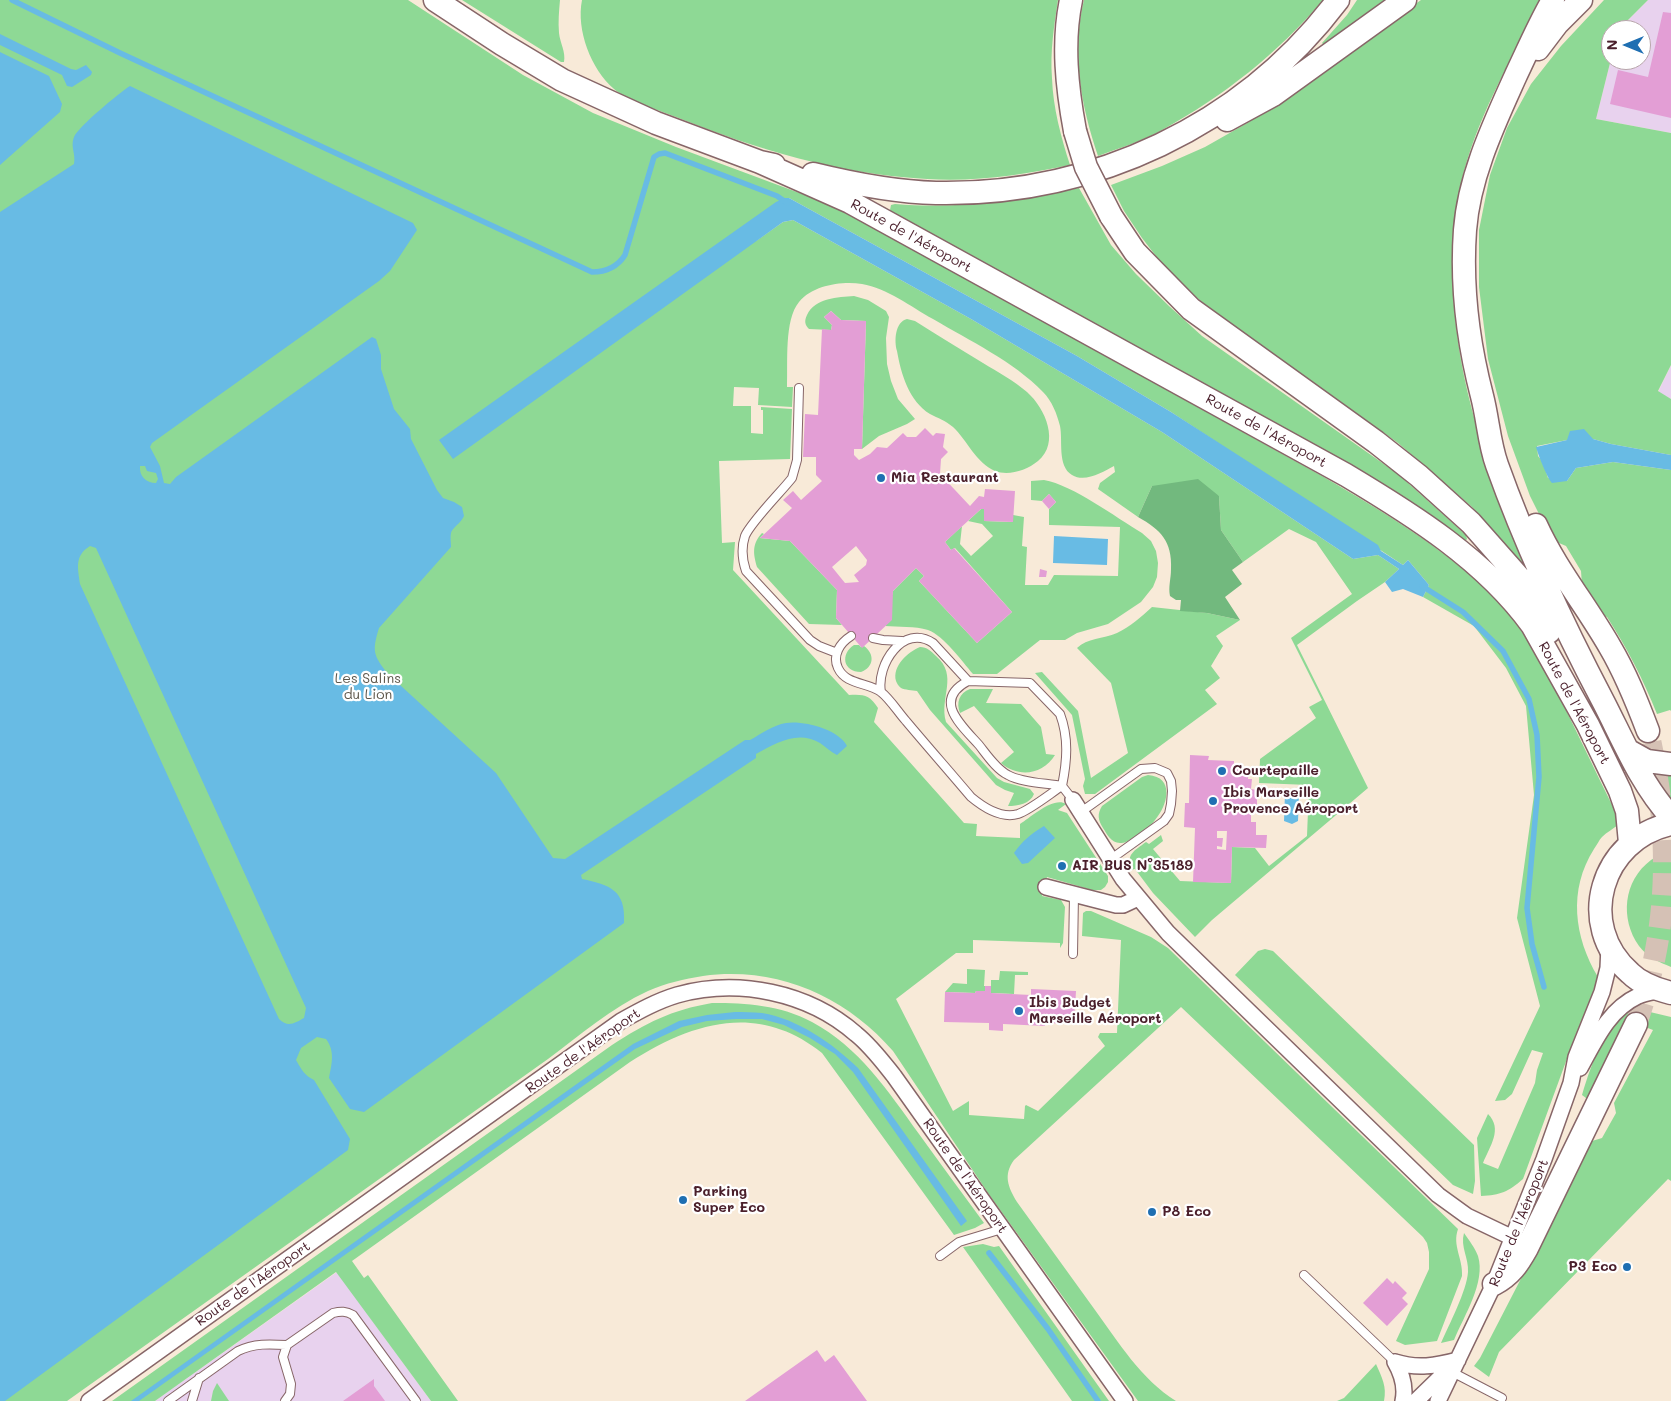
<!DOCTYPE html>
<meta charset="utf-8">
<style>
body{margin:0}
#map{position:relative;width:1671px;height:1401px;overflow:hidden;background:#f8ead8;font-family:Mali,sans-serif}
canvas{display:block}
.north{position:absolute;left:1601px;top:20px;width:50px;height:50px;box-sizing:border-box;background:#fff;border:1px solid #b7a5aa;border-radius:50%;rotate:270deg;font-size:14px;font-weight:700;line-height:20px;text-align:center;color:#4a1f2b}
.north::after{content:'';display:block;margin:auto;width:18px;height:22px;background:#1f6fb2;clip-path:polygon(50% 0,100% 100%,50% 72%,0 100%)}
</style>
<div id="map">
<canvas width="1671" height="1401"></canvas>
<div class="north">N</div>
</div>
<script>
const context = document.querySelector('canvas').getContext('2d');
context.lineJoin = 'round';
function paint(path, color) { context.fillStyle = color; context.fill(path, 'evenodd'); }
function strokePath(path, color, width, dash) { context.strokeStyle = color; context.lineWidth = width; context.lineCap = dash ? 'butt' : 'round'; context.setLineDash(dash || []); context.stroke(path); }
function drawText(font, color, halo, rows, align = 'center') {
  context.font = font + ' Mali,sans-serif'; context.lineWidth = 4.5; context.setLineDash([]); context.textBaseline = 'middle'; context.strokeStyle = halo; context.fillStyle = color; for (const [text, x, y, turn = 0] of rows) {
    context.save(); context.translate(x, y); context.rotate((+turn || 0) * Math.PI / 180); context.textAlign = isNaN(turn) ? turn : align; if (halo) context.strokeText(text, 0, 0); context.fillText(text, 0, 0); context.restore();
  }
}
paint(new Path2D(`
 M1648,0H1671V133L1596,119L1611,59L1641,60V30H1618Z
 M1671,365V399L1658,392Z
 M337,1272L431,1401H155Z`), '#e8d2ee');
paint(new Path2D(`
 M0,0H408L523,75L593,113L676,147L837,207L1322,476C1394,518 1491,575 1536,648C1546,664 1553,683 1561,700C1579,736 1596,773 1614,809L1618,825C1613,829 1607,832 1602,837C1599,840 1597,845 1594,849C1568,890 1574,937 1598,977L1591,998L1576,1034L1523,1179C1508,1192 1501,1195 1481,1196L1477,1138L1488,1114C1503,1129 1490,1146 1483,1163L1498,1169L1535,1083L1537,1070L1543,1053L1532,1050L1512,1094L1505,1100L1495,1101L1540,1006L1517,918L1534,795L1526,706L1506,668L1474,626L1423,597L1429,585L1408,560L1403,565L1171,412L1077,356L789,198H785L756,241L783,222L793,220L971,319L1162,432L1353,559L1378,555L1399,569L1385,582L1357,601L1297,645L1368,788L1212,920L1195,937L1153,893L1135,869L1131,870C1126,854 1134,851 1146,842L1149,844L1161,835L1163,841L1153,849L1180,881L1231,883L1232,847L1255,848L1269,866L1307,836L1309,785L1259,783L1260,759L1316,718L1309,707L1322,700L1291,638L1352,594L1316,542L1289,529L1243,562L1221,530L1219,496L1152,486L1138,517L1098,489L1100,483L1115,472L1114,466C1103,472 1085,483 1072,475C1057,466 1063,440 1060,426C1057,414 1052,401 1043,392C1013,361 970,341 933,319C911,307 887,288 862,284C842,281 813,285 799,302C784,320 788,363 787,387H793L792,407L758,405L759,388L734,387L733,406H751V433L763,434V410H761V407L792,409L790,459L719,461L722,543L735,542L733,570L849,695C863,694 870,695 878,708L874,722L964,823L977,824L976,836L1020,838V824C1031,817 1054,796 1066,804L1058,810L1067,813L1108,876V882L1105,887L1101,890H1092L1047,877L1042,896L1061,900L1065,907L1063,943L1060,948V943L973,940V953H956L896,999L953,1111L969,1101V1115L1024,1119L1025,1106L1026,1105L1038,1111L1105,1046L1098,1037L1100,1033H1117L1121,940L1082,936L1083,913L1086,911H1091L1151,937L1168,948L1458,1229C1452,1246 1463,1258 1462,1276L1437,1341L1405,1345L1396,1341L1429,1269V1252L1427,1243L1423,1237L1181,1007L1014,1160C1003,1175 1008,1187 1017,1202C1043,1238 1069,1274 1095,1310C1119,1343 1141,1379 1176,1401H1138L988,1193L893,1051C845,996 777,966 703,976C684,979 666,983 648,991C611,1008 580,1035 548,1059L67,1401H0Z
 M462,0H560C559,11 558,22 559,33C560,43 566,52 564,62H561Z
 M582,0H1058C1054,26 1050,52 1052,78C1053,108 1061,137 1070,165C1023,175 976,182 927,179C837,174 759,150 676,117C658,110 628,101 614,89C591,69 576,30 582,0Z
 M1084,0H1323C1278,53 1224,96 1162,130C1142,141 1120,148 1098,156C1081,106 1071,52 1084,0Z
 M1357,0H1392L1326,47L1322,43L1347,15Z
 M1421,0H1543C1513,55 1481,110 1464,171C1441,255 1455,362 1482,443C1501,498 1524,552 1545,605L1497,536L1472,507L1398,443L1206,306L1166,269L1142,238L1124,211L1111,185L1162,166L1205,147L1249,122Z
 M1604,0H1648L1618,30H1611V59L1596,119L1671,133V365L1658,391L1671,399V455L1611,444L1593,439L1567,440L1537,446L1538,456L1543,462L1548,478L1567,481L1576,468L1613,462L1671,470V711L1670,710L1657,714C1643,679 1627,648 1607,617L1604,616L1582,585L1581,571L1566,546L1552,540L1530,496L1508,436L1488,359L1479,287V230L1490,175L1507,128L1531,84L1561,46Z
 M1079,188L1111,245L1136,274L1169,306L1202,336L1398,474L1466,535L1467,539L1465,542L897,216L890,210L891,205L895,204C957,209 1018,201 1079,188Z
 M854,296L868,300L886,311L889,317L886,338L887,364L891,381L898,399L915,419L907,424L879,436L862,449L866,321L841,320L831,311L824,317L832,325L831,330L809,329C805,325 804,321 807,315C815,298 838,297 854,296Z
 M907,319L915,321C937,335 960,349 983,363C998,372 1014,381 1027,392C1046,409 1060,443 1038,461C1026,471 1008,476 995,471C976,463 967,440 953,427C946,421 938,418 930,414C909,401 901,374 897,351C894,341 895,322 907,319Z
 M1044,480C1073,485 1115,517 1142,533L1151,541L1156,551L1158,563L1157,577L1153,587L1141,602L1108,624L1077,633L1065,640H1040L997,674H973C962,661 944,636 928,630C915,626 898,627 885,626L893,591L916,568L924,576L919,581L977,643L1012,612L955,548L951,550L945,542L962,526L960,544L971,556L993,536L982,524L968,521L981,509H984V521L1013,522V515L1024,517L1022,546L1027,547L1025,585H1048L1054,575L1118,576L1120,527L1049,525V509L1056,502L1049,494L1042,501L1031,500V481Z
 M762,533L764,534L760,538L790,541L837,590L836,618L842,625L809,624L757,567C753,553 752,544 762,533Z
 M1152,607L1207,613L1240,620L1216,636L1223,646L1211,666L1220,678L1205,690L1217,704L1095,794H1085L1083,786L1085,779L1072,715L1035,673L1042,672L1078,711L1091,778L1128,753L1111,683L1077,648C1087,638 1103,639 1117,633C1130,627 1141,617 1152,607Z
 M854,645H859L861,647L864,646C875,654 874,667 861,672C843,672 840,654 854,645Z
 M920,647C927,647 931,651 936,656C959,676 939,697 946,722L997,778L1004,782L1030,789L1034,794C1030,804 1018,806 1008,806L1014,793L1005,790L996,785L930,710L917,691C912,690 905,690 901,688C898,686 897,683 896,681C892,666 908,652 920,647Z
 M970,689H993L986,703L1021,704L1041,727L1046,754L1055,755C1043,775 1018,778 1001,763L1014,752L974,706L960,713C956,703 959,693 970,689Z
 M1652,774L1671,775V800Z
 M1148,775C1175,777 1168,805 1155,820C1151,826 1143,830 1137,835C1132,838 1126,844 1120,843C1111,843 1107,834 1103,828C1098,820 1097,814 1102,806L1142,777Z
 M1668,851H1671V967C1659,962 1647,957 1639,946C1620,919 1623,881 1651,860C1655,857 1662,854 1668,851Z
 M1265,949L1273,951L1474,1145L1475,1181L1473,1194L1453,1185L1235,975L1258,951Z
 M967,969L985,970L984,986H985V993L984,991H976L975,993L945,992L953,983L967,984Z
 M1000,971L1028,972V975H1015L1014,994L991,993V980H999Z
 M712,1003C747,1003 780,1005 812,1022C859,1047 888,1091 919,1134C940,1163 962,1193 984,1223L975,1228L954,1235L822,1053C758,1002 693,1022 630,1062L352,1261L364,1278L368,1275L458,1401H431L336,1272L155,1401H112L612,1045C646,1023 671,1010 712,1003Z
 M1637,1006L1650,1012L1671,1017V1181L1668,1179L1499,1352L1489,1377L1474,1366L1480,1358L1592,1141L1602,1138L1616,1113L1614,1103L1653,1030L1627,1020L1601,1070L1590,1101L1582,1095C1592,1061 1605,1025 1637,1006Z
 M1464,1233C1469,1240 1475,1248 1478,1256C1486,1282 1464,1316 1454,1340L1441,1343C1449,1325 1467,1290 1468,1272C1469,1258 1460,1247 1464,1233Z
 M983,1244L994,1247L999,1246L1109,1401H1072L963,1247Z
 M1376,1364C1382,1378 1387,1386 1384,1401H1337L1344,1398Z
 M217,1383L229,1401H211L213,1391Z`), '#8ed995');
paint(new Path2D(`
 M1198,479L1219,496L1221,530L1243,562L1232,570L1242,584L1225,597L1240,620L1207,613L1180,611L1181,600H1176L1170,596C1168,587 1171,579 1171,569C1172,541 1161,530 1138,517L1152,486Z`), '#72b97e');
paint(new Path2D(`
 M0,34L71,69L76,70L86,65L92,72L91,75L72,87L67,86L62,75L0,45Z
 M0,52L49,76L62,104L60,112L0,165Z
 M130,86L413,223L417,230L390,271L379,281L152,443L150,447L160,466L164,483L170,484L176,477L372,337L376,339L381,355V369L394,409L410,429L411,439L437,490L443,498L454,502L462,507L464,516C461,523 452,528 451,533C450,537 451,542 451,547L379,628C372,651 373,655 388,674L496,773L553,858L565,859L745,740H750C761,734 773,725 786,723C802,720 839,729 847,746L837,755C831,752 826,747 820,743C797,730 777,743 756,754V758L581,875L582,879C610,885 626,890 624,923L364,1112L350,1109L329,1078C332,1063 335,1051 326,1039L317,1037L301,1048L296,1060C301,1069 305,1076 314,1080L350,1139L348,1150L5,1401H0V212L74,164C76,153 70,147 74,137C78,127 119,93 130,86ZM140,466H145L147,471L156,473L158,479L156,483C146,483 139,476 140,466ZM90,546L96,548L306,1008L304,1018C295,1023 288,1028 279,1019L80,584C78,568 74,556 90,546Z
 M785,198H789L1077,356L1171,412L1378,545L1381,551L1403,565L1408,560L1429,585L1423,597L1403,589L1392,592L1385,582L1399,569L1378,555L1353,559L1162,432L971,319L793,220L783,222L453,459L439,440L776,202Z
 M1584,429L1593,439L1611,444L1671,455V470L1613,462L1576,468L1567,481L1552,483C1547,478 1538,454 1536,447L1567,440L1570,431Z
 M1054,536L1108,539L1107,565L1053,563Z
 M1285,793L1299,794L1298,821L1292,824L1284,821Z
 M1044,826L1055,838L1028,863L1022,864L1014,853C1022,841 1032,833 1044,826Z
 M735,1012C743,1012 753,1012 762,1013C798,1019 832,1043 858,1068L967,1221L961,1226L853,1072L835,1054L810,1038L784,1025L762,1019H736L707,1021L682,1027L635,1049L139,1401H131L633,1044L679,1021L707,1015Z`), '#68bbe4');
strokePath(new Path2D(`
 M12,0L120,53L592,272C606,272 618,266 625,255L654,157L659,154L665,153L777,196L787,203
 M1422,586L1463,612L1503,651L1529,699L1537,735L1539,777L1527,908L1532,944L1544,987
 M989,1253L1048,1329L1098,1401`), '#68bbe4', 5.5);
paint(new Path2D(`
 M1663,12L1671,13V118L1610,104L1618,70L1648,77Z
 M831,311L841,320L866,321L862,449H854V455L859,460L870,454L877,447L887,448L903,433L907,437H916L925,428L933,436L936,433L945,434L943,447L948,452L941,459L940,474L970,506L979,496L984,497L985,489L1015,491L1013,522L984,521V509H981L945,542L951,550L954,548L1012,612L977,643L919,581L924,576L916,568L893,591L892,620L862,648L836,618L837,590L790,541L760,538L792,508L783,500L793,491L801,500L822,481L816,475V457H803L805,414L818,415L822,329L831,330L832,325L824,317ZM856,546L867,560L866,565L854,575L859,582L845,583L832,567Z
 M1049,494L1056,502L1049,509L1042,501Z
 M1040,569L1047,571L1046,577H1039Z
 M1190,755L1209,756L1208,760L1234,761V767L1249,768L1248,779H1252L1251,789L1257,790V813H1251V822H1256V835H1267L1266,848L1232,847L1231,883L1193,882L1195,828L1184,827L1185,803H1189ZM1217,831H1227L1226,850L1217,849V846L1222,847L1223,838H1217Z
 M1059,862L1067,865L1065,871L1057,868Z
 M985,986H991V993L1031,995V989L1076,991L1074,1024L1045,1023V1026L1003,1024V1031L989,1030V1023L944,1022L945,992L975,993L976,991H985Z
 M1387,1278L1393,1284L1395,1281L1407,1293L1402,1298L1408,1304L1387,1326L1363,1303Z
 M817,1350L825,1362L834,1355L867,1401H745Z
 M374,1379V1386L385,1401H343Z`), '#e39ed5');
strokePath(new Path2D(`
 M1636,1024C1671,925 1671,833 1648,731`), '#d5c1b5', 22, [22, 11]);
const service = new Path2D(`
 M799,388L797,460L792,478C781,492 751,522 745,536C741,548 742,559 746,571L810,640L819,646L837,653
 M851,636C840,643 832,655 838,668C846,685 867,682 881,692C890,699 898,712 906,721C927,746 949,771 971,797C983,807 1001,819 1018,814C1030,810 1051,793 1062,786C1067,761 1069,738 1060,714L1030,683L968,681L933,643C903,623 876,665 881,692
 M873,638L883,640L902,641
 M968,681C932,700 961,725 979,745C987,755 996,769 1008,775C1022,783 1046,783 1062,786L1073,800
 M1081,812L1141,769L1155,768L1167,773L1171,781L1172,791L1171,804L1169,814L1164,821L1111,859
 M1073,954L1074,895
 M940,1256L959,1242L1002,1229
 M1304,1275L1395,1362
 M1452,1372L1502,1398
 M168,1401L238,1351C254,1343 270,1344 287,1345
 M192,1401L199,1378
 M285,1401L290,1394L291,1384L283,1357L287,1345L333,1313C341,1311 346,1311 353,1315L416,1401`);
const minor = new Path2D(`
 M1073,800L1123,879L1168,933L1438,1195L1467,1216L1513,1238
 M1046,887L1116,905H1123L1138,898
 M1580,1068C1595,1041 1608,1010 1638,996C1645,993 1653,992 1661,990
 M1395,1362C1417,1369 1436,1366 1458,1360
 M1395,1362C1402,1374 1406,1387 1403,1401
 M89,1401L621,1021C639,1011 657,1001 677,995C738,978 808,992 856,1034C871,1046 882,1061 894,1076L1125,1401
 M1416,1401L1450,1368
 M1438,1401L1494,1284L1544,1159L1571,1083L1576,1057L1602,992L1608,968L1609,946`);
const primary = new Path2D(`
 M435,0L502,44L562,80L656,123L760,162L774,165
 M1071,0C1062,43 1067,88 1075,131
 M1553,0C1539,24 1528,50 1516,75C1494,124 1469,176 1465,230C1461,286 1468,342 1482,396C1488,419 1489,443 1497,465C1526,546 1564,627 1604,703C1624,742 1641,784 1671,817
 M1538,49L1557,24L1581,0
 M1227,120L1273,95L1405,0
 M760,162L850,202L1346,475C1413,515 1485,560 1532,625L1588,725L1620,791L1627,811L1630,843
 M813,174C854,184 894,192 936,193C1093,196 1243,126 1338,0
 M1111,216L1135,252L1191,309L1376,442L1419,476L1471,523L1524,583L1534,600L1549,632
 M1536,525C1556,569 1586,605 1610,647C1626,674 1637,702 1648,731
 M1629,751L1647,761L1671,764
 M1671,824C1601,839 1575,925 1630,973C1641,984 1656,989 1671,993
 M1494,1284C1511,1275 1518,1264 1527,1248L1636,1024`);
strokePath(service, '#876668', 10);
strokePath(minor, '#876668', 18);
strokePath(primary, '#876668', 25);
strokePath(service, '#fff', 8);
strokePath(minor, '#fff', 15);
strokePath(primary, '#fff', 22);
const primaryBridge = new Path2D(`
 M1075,131L1086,167L1111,216`);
strokePath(primaryBridge, '#876668', 25, []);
strokePath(primaryBridge, '#fff', 22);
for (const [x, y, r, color] of [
 [881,478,5,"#1f6fb2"],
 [1222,771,5,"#1f6fb2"],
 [1213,801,5,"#1f6fb2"],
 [1062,866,5,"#1f6fb2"],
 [1019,1011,5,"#1f6fb2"],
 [683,1200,5,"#1f6fb2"],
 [1152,1212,5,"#1f6fb2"],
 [1627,1267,5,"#1f6fb2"]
]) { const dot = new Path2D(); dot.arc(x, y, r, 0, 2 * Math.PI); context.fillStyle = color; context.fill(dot); strokePath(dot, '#fff', 2); }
drawText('14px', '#4a1f2b', '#fff', [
 ["Route de l'Aéroport",911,236,29],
 ["Route de l'Aéroport",1266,431,29],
 ["Route de l'Aéroport",1574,703,62],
 ["Route de l'Aéroport",583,1051,-35],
 ["Route de l'Aéroport",965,1176,55],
 ["Route de l'Aéroport",1519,1223,-68],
 ["Route de l'Aéroport",253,1284,-35]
]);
drawText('bold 14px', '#4a1f2b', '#fff', [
 ["Mia Restaurant",891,478],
 ["Courtepaille",1232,771],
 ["Ibis Marseille",1223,793],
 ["Provence Aéroport",1223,809],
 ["AIR BUS N°35189",1072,866],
 ["Ibis Budget",1029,1003],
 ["Marseille Aéroport",1029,1019],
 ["Parking",693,1192],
 ["Super Eco",693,1208],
 ["P8 Eco",1162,1212],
 ["P3 Eco",1617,1267,"right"]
], 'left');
drawText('14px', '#5e574b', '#fff', [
 ["Les Salins",368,679],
 ["du Lion",368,695]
]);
</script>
